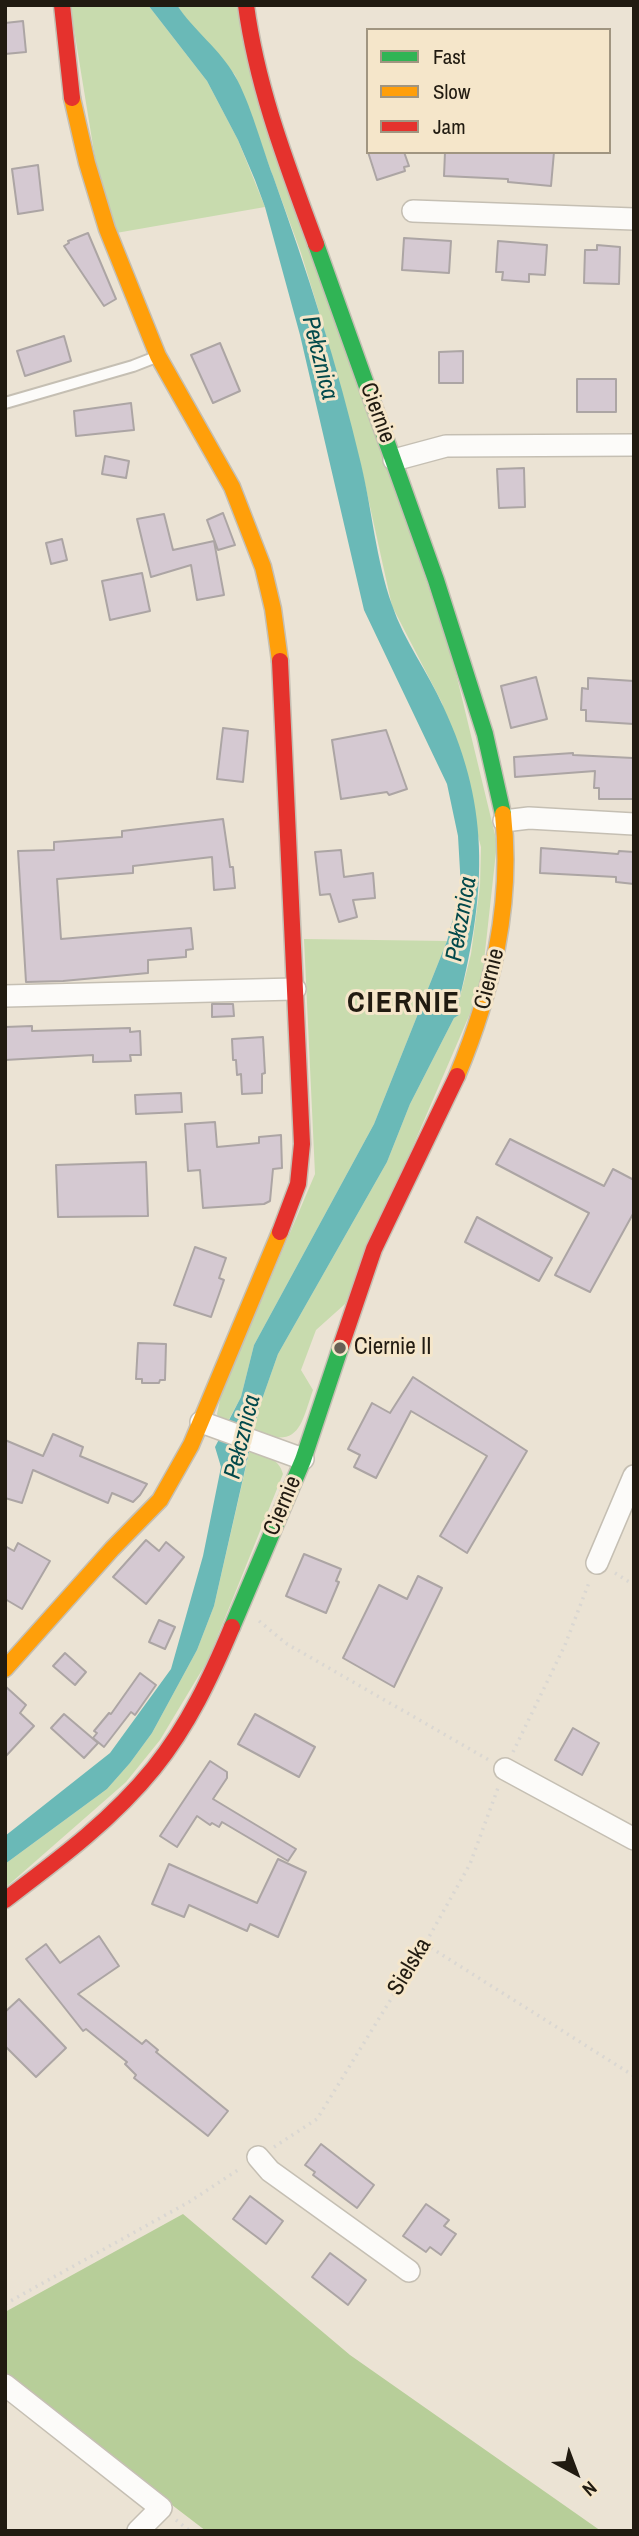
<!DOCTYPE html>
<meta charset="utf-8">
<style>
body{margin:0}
#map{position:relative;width:639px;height:2536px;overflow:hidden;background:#ebe3d4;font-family:"Archivo Narrow",sans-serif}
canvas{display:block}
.frame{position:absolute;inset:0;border:7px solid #211b11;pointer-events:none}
.legend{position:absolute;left:366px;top:28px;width:245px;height:126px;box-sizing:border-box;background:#f5e6ca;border:2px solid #a09580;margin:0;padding:9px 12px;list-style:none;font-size:21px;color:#211b11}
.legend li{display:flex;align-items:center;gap:14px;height:35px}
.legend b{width:35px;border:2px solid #a09580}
.north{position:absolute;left:541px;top:2438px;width:70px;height:70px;-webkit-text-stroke:5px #f5e6ca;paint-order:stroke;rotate:139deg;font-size:19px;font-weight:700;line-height:28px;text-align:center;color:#211b11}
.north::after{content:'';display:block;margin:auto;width:24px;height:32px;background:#211b11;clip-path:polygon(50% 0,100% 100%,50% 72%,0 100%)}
</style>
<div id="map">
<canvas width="639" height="2536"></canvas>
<div class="frame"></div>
<ul class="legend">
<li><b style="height:9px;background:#30b455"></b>Fast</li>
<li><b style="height:9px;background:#ff9f0a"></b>Slow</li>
<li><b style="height:9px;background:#e5322d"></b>Jam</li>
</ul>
<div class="north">N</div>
</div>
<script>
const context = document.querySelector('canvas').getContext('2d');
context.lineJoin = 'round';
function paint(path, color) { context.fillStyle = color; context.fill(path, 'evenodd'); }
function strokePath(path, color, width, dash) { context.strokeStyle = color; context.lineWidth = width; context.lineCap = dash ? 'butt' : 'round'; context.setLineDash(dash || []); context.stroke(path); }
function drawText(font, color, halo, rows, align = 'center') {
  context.font = font + ' "Archivo Narrow",sans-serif'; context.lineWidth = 6; context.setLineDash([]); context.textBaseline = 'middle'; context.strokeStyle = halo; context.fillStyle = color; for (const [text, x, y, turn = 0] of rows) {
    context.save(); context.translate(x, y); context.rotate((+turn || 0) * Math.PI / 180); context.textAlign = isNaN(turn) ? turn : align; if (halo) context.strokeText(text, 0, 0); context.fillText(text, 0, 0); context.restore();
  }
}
paint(new Path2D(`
 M70,5H148L207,81L238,140L265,207L116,233L96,164Z
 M177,5H236L453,661L497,843L481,988L345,1304L316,1330L301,1370L313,1390C300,1428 299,1448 254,1432L259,1408L278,1354L387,1162L410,1104L454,1018L459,1015L457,1009L471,954L480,886L481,847L442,703L392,606L361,466L323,325L301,253L248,108L235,75L189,23Z
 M304,939L447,941L374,1124L254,1345L241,1397L227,1423L220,1421L217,1414L221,1395L315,1174Z
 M250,1449C264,1455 279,1458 283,1474L208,1660L160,1740L126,1782L5,1888V1864L107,1789L130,1763L152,1733L197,1650L214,1606Z`), '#c8dbae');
paint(new Path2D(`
 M183,2214L350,2355L601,2531H206L5,2377V2312Z`), '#b7ce99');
paint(new Path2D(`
 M148,5H177C194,31 220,49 235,76C250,102 262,147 273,176C307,271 338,366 361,464C372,510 376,560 392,605C404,641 428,672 443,706C493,812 485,899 457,1009L459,1015L454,1018L410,1104L387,1162L278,1354L259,1408L214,1606L197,1650L152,1733L130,1763L107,1789L5,1864V1836L110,1753L171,1669L203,1556L221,1467L215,1447L241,1397L254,1345L374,1124L447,941L461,888L458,836L447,784L364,610L300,335L265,207L255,180L238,140L207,81Z`), '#6ab9b7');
const building = new Path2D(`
 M23,21L26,52L5,54V23Z
 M368,152H404L409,166L404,167L405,171L377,180Z
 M445,152H554L551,186L508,182V179L444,176Z
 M38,165L43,210L18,214L12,169Z
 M88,233L116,299L104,306L64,246L69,243L68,241Z
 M404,238L451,241L449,273L402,270Z
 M498,241L547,245L545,275L529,274V282L502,280L503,272H496Z
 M597,245L620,247L619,284L584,283L585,250H597Z
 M64,336L71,361L25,376L17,351Z
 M220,343L240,391L213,403L191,355Z
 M463,351V383H439V352Z
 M577,379H616V412H577Z
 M131,403L134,430L76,436L74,411Z
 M105,456L129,461L126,478L102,474Z
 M524,468L525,507L499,508L497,469Z
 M223,513L235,545L218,550L207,520Z
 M164,514L173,550L214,541L224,595L197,600L191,565L151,577L137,519Z
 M62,539L67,560L51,564L46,543Z
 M142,573L150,611L110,620L102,581Z
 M536,677L547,719L511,728L501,686Z
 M588,678L634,681V724L586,721V710H581L582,688L588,689Z
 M223,728L248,731L243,782L217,779Z
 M386,730L407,789L389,795L387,792L341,799L332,740Z
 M573,753V755L633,758L634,799H599V788H594L595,771L515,777L514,757Z
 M223,819L230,867H233L235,888L214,890L212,857L133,866V873L57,879L61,939L191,928L193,949L186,950V957L148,960V973L63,981L26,982L18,851L54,850V842L122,837V831Z
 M541,848L618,854L619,851L634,852V884L616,882V877L540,873Z
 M341,850L344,877L373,873L375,898L353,900L357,917L339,922L330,894L320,895L315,852Z
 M212,1004H233L234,1016L212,1017Z
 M32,1026V1031L130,1028V1032L140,1031L141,1055H130L131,1061L93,1062V1055L5,1060V1027Z
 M263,1037L265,1073L262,1074V1093L242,1094L241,1074L237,1075L236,1060H233L232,1039Z
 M181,1093L182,1112L136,1114L135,1095Z
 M215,1122L217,1147L259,1143V1137L281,1135L282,1168L273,1169L270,1201L264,1204L203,1208L200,1170L188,1171L185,1124Z
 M510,1139L604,1186L613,1169L634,1180V1212L590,1292L555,1275L589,1213L496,1164Z
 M146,1162L148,1216L58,1217L56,1165Z
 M477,1217L552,1258L539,1281L465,1242Z
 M195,1247L226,1258L219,1278L224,1280L211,1317L174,1305Z
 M138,1343L166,1344L165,1380H160L159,1383H142V1379H136Z
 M413,1377L527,1451L467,1553L440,1536L487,1456L411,1411L376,1478L354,1467L360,1455L348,1449L372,1403L390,1413Z
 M53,1434L83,1447L80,1456L147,1484L140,1495L133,1502L112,1493L108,1503L33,1470L22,1503L5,1498V1440L43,1456Z
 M146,1540L159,1551L166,1542L184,1557L146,1604L113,1577Z
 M18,1543L50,1561L22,1609L5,1599V1546L14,1551Z
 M304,1554L341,1569L336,1581L339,1582L326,1613L286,1596Z
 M418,1576L442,1588L394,1687L343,1658L379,1585L407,1599Z
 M159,1620L175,1627L165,1649L149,1642Z
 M65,1653L86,1672L75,1685L53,1666Z
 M140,1673L156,1685L135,1715L131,1712L104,1747L93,1738L97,1733L94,1731L109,1713L111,1714Z
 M5,1686L26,1705L20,1713L34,1726L5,1757Z
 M64,1714L98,1743L84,1758L51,1728Z
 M255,1714L315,1747L299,1777L238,1744Z
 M573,1728L599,1743L582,1775L555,1760Z
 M210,1761L227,1772V1778L213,1799L296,1849L288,1861L222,1822L219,1827L212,1823L210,1825L197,1816L177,1847L160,1836Z
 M278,1859L306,1872L278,1937L250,1924L247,1931L189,1905L184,1917L152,1904L169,1864L257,1903Z
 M99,1936L119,1966L78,1994L142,2044L146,2040L158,2050L156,2052L228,2111L208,2136L134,2078L136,2075L125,2064L127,2062L86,2029L83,2031L26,1959L46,1944L60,1963Z
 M19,1999L66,2048L36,2077L5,2046V2012Z
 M321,2144L374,2185L357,2208L313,2175L315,2172L305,2165Z
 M250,2196L283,2221L266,2244L233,2219Z
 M426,2204L449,2220L444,2226L456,2234L441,2255L430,2247L426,2252L403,2236Z
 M330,2253L366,2280L348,2305L312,2277Z`);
paint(building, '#d5c9d2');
strokePath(building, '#aca5a4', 2);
const lane = new Path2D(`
 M5,403L133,366L156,357`);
const street = new Path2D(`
 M413,211L634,219
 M394,460L446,446L634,445
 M504,821L529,818L634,824
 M5,996L295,989
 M201,1422L303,1459
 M597,1563L634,1476
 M505,1769L634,1839
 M258,2157L270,2171L409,2271
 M5,2385L161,2508L138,2531`);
const fast = new Path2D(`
 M316,244L436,580L485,734L503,814
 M232,1627L303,1460L341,1346`);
const slow = new Path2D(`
 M72,98L87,163L107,229L158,356L232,487L263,567L273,609L280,661
 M457,1076C492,992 513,905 503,814
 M5,1669L112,1549L160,1500L191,1445L280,1232`);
const jam = new Path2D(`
 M62,5L72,98
 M246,5C257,88 287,165 316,244
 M280,661L302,1144L298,1184L280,1232
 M341,1346L374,1249L457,1076
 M5,1900C58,1860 112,1820 154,1768C188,1726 211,1677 232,1627`);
strokePath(lane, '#c5bfb3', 14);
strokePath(street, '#c5bfb3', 24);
strokePath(fast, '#c5bfb3', 19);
strokePath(slow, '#c5bfb3', 19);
strokePath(jam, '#c5bfb3', 19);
strokePath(new Path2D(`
 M615,1573L634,1585
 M259,1621L287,1644L489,1760
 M513,1752L565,1645L590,1580
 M425,1944L634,2076
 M274,2147L317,2119L425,1944L470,1864L498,1788
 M5,2304L189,2202L241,2168
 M176,2520L190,2531`), '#dad7d2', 3.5, [2, 5]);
strokePath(lane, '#fcfbf9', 10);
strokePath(street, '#fcfbf9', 21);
strokePath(fast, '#30b455', 16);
strokePath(slow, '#ff9f0a', 16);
strokePath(jam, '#e5322d', 16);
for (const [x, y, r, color] of [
 [340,1348,7,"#686155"]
]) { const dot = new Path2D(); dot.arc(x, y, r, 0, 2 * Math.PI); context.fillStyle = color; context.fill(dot); strokePath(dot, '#f5e6ca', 2.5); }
drawText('23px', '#211b11', '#f5e6ca', [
 ["Ciernie",377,413,70],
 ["Ciernie",490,979,-76],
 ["Ciernie",283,1506,-67],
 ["Sielska",410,1967,-59]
]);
drawText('23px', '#211b11', '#f5e6ca', [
 ["Ciernie II",354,1348]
], 'left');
drawText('italic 24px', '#02494b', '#f5e6ca', [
 ["Pełcznica",319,358,76],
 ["Pełcznica",462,919,-80],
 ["Pełcznica",243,1437,-76]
]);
context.letterSpacing = '2px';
drawText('bold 30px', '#211b11', '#f5e6ca', [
 ["CIERNIE",404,1004]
]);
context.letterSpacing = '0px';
</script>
